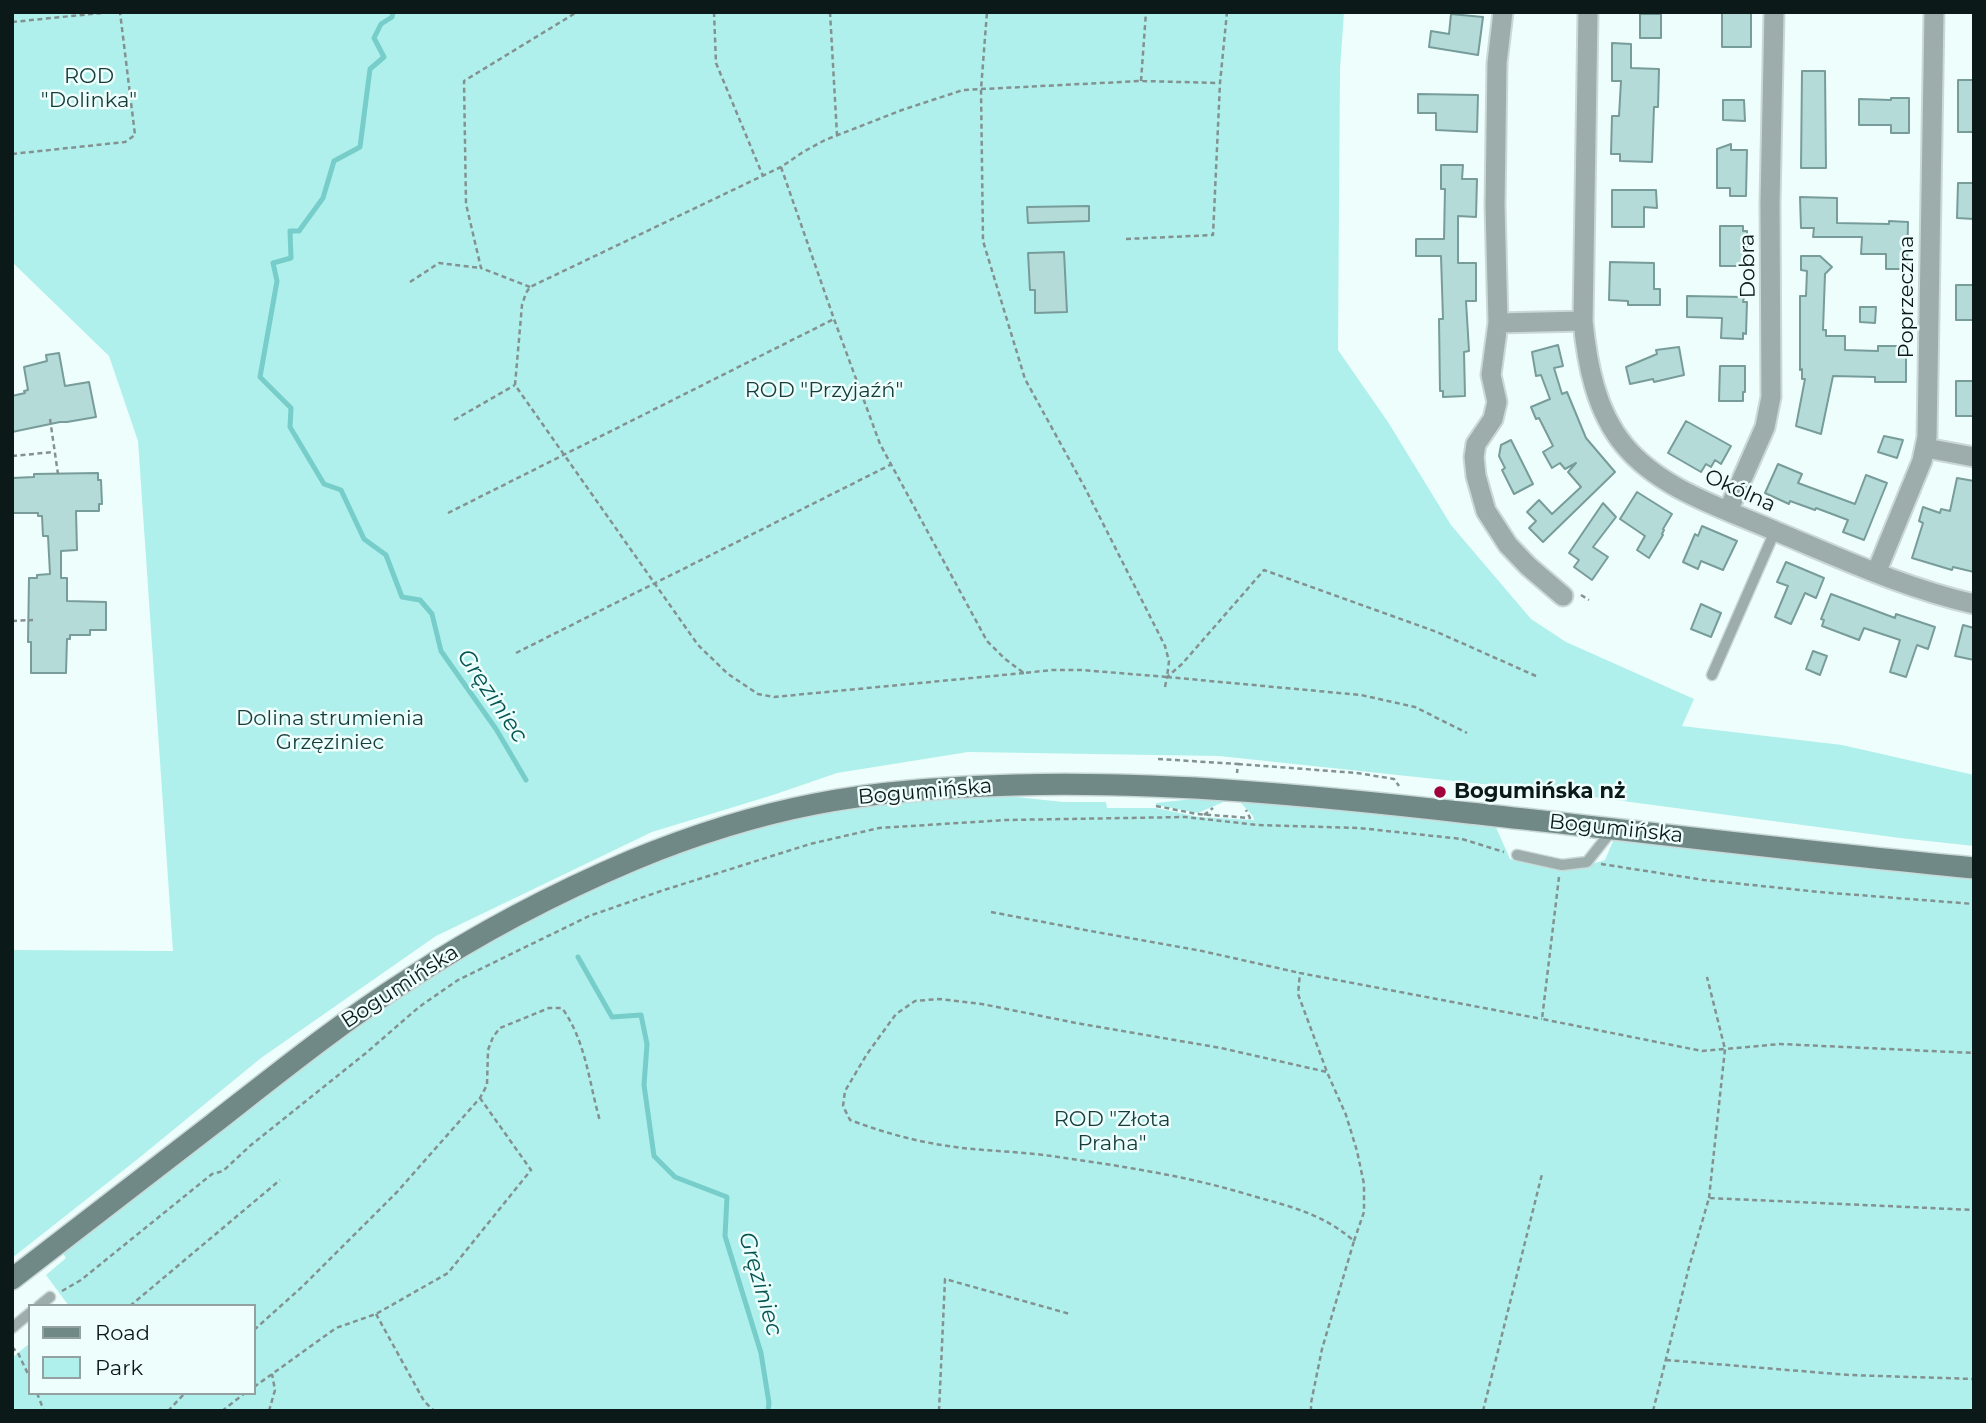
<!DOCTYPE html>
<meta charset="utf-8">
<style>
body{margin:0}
#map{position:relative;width:1986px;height:1423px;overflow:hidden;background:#eefefc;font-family:Montserrat,sans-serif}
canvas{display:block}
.frame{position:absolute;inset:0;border:14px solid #0b1919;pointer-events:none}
.legend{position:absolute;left:28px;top:1304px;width:228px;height:91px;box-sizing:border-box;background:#eefefc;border:2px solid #93a2a1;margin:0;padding:9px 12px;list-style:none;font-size:21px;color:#0b1919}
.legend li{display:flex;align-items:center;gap:14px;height:35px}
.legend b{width:35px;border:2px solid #93a2a1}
</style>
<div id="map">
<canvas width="1986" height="1423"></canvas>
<div class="frame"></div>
<ul class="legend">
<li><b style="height:9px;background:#708987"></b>Road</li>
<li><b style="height:19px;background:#aff0ec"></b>Park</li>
</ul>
</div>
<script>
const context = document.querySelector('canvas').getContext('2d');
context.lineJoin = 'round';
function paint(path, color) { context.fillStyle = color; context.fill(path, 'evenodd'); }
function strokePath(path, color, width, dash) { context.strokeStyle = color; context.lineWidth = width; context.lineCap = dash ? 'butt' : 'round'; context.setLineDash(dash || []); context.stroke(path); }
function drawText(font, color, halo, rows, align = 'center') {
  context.font = font + ' Montserrat,sans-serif'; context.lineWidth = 5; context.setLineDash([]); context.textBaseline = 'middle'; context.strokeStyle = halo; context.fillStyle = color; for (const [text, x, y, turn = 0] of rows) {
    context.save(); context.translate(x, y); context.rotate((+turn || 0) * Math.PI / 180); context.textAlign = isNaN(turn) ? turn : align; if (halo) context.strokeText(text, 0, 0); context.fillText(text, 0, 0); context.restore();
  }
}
paint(new Path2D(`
 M12,12H1344L1340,69L1338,350L1388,422L1451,525L1531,619L1566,642L1694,699L1682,726L1842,745L1974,775V846L1900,838L1548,791L1219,756L968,752L837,773L773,795L652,832L436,936L261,1058L139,1158L12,1258V950L173,951L138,441L109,356L12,262V217L15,215H12Z
 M989,794L1063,802H1106L1107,808H1156L1199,817L1254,820L1253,816L1239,801L1240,799L1495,825L1510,859C1548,869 1567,872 1605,860L1614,839L1974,877V1411H12V1358L30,1343V1393H254V1306H69L46,1275L66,1258L62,1252L272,1088L414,985L527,920L639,867L724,836L818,812L874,804Z
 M1211,797L1228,800L1198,813L1156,805V803Z`), '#aff0ec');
strokePath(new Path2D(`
 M393,12L392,17L381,24L374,38L384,57L370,69L360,147L334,161L323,198L299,231H290L291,258L273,263L277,281L260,377L291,408L290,427L324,484L341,490L364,539L386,555L402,597L420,600L432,614L441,651L496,729L526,780
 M578,957L612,1017L641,1015L647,1044L644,1085L654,1156L675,1177L727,1197L725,1236L761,1353L769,1403L768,1411`), '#77cdc9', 5);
const building = new Path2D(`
 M1722,12H1751V47H1722Z
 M1451,14L1483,17L1478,55L1429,47L1431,31L1449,34Z
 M1640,14H1661V38H1640Z
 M1612,43L1631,44V68L1659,69L1658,107H1654L1652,162L1620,161V154H1611L1612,116H1619L1621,81H1612Z
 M1802,71H1825L1826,168H1801Z
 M1958,80H1974V132H1958Z
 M1418,94L1478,95L1477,132L1436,130V113H1418Z
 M1891,98H1909V133H1891V125H1859V99L1891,100Z
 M1723,100H1744L1745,121L1723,120Z
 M1731,144V150H1747L1746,196H1730V188H1717V149Z
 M1441,165H1463L1462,179H1477L1476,217L1458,216V263H1476V301H1466L1469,351L1464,352L1465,396L1443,397V391H1440L1439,319H1443L1441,256H1416V239H1444L1445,189H1441Z
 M1958,183H1974V219L1957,218Z
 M1612,190H1656L1657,208L1644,207V227H1612Z
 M1800,197L1837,198V223L1889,224V221L1908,222L1907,269H1886V254H1861L1862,237H1813L1814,228H1801Z
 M1089,206V221L1028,223L1027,207Z
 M1720,226H1743V231H1747V260H1743V266H1720Z
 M1064,252L1067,312L1035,313V290H1030L1028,253Z
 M1801,256H1820L1832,267L1825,274L1823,330H1826V336H1845V350L1878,351V346H1906V382H1875V377L1833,376L1821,434L1796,426L1805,379H1802V369L1800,370V296H1806L1807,271L1801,270Z
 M1610,262L1654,263V289H1660V305H1628V301L1609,300Z
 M1956,285H1974V320H1956Z
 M1687,296L1744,297L1743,302H1747L1746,334L1743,333V339L1721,338L1722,318L1687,317Z
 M1860,307H1876L1875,323L1860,322Z
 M1558,345L1563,366L1554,368L1562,394L1567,392L1586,438L1615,472L1543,542L1529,528L1536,521L1527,512L1539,500L1552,514L1581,487L1568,472L1576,463L1565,469L1560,463L1552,468L1543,452L1553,446L1539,418L1536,419L1531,407L1550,399L1541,375L1536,376L1532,352Z
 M1679,347L1684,375L1654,382L1653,379L1630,384L1626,367L1657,354L1656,350Z
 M59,353L65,386L89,382L96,417L67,422H60L12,432V396L25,393L24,391L28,390L24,367L47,361L46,355Z
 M1720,366H1745V392H1743V401H1719Z
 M1956,381H1974V416H1956Z
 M1686,421L1731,446L1721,464L1715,460L1711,467L1706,464L1701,472L1668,453Z
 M1884,436L1903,440L1897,458L1878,452Z
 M1511,440L1533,484L1514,494L1502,470L1505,468L1499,456L1501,445Z
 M1778,464L1802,474L1798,483L1855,504L1866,475L1887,483L1864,540L1843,532L1848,520L1816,508L1815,510L1790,501L1789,504L1765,493Z
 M98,473V480H101L102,504H99V511H76L77,550L61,551V578H67V601L106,602V630H90V635H70V639H67L66,673H31V642H28L29,578H37V575L50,574L48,536H43L42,516H38V513H12V478L34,477V474Z
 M1957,478L1974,481V572L1953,567L1952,570L1912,558L1923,523L1919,521L1923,507L1940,513L1941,509L1950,511Z
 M1637,492L1672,514L1663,529L1664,530L1662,534L1663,535L1649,558L1637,550L1645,536L1620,519Z
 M1603,503L1616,517L1593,547L1608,557L1592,580L1574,567L1579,560L1569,553Z
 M1702,526L1737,541L1723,570L1701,561L1698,569L1683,562L1695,534L1698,536Z
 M1786,562L1824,578L1816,598L1805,593L1791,624L1775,617L1788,586L1777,582Z
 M1831,594L1895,618L1896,614L1935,627L1928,649L1917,645L1906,677L1890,672L1900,640L1864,628L1859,640L1822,626L1824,620L1821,619Z
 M1701,604L1721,613L1711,637L1691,629Z
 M1963,625L1974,628V660L1955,656Z
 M1813,651L1827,656L1820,675L1806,669Z`);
paint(building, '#b5dbd9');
strokePath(building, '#779c9a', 2);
const lane = new Path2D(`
 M1712,675L1775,531
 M1517,855L1562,865L1587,862L1613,829
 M39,1306L50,1297
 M12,1328L30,1313`);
const street = new Path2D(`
 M1503,12L1497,63L1495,206L1498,323L1491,375L1497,402L1493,419L1476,444L1474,457L1476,476L1486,511L1508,545L1528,566L1563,596
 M1588,12L1583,321C1587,364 1596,411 1624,445C1661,490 1723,508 1775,531C1840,558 1904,588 1974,604
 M1498,323L1583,321
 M1926,448L1974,457
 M1728,511L1765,427L1771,397L1770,203L1774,12
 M1876,573L1922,461L1927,437L1934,12`);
const secondary = new Path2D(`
 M12,1279C79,1227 146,1175 213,1124C277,1074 340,1023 409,979C479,933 555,893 633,860C691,836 753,816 815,804C880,791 948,787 1015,785C1167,781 1318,796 1469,813C1637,831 1805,852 1974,868`);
strokePath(lane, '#cad9d8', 13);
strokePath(street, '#cad9d8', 23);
strokePath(secondary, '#cad9d8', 24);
strokePath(new Path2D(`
 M714,12L716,63L763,176
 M830,12L837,135
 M12,22L111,12
 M1141,81L1146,12
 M12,154L125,142L135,135L120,12
 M781,167L834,319L880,444L987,641L1005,659L1024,673L1052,670H1082L1167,677L1169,661L1165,646L1085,488L1025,379L983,241L981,89L987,12
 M1126,239L1213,235L1220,83L1227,12
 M410,282L439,263L481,268
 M530,287L481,268L466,204L464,81L577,12
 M50,419L58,474
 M454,420L515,385
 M12,456L54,452
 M448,513L834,319
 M1581,595L1589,600
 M12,621L33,620
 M516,653L890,465
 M1024,673L774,697L758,694L728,674L698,645L515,385L522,305L526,293L530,287L781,167L803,152L825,140L902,110L963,90L1141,81L1220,83
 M1167,677L1361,695L1415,707L1467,733
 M1165,687L1167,677L1182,664L1264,570L1437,632L1536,676
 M1158,759L1238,764L1237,773
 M1238,764L1357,773L1394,779L1399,786
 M1156,806L1197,814L1250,818L1246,810
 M1204,815L1213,808
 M1601,864L1704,880L1819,892L1974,904
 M1559,877L1542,1019L1702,1051L1725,1049L1707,977
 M991,912L1085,930L1202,951L1300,973
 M1709,1198L1725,1049L1780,1044L1974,1053
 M1354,1241L1364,1212V1184L1357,1151L1346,1115L1327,1072L1298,994L1300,973L1542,1019
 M62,1291L81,1280L212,1174L223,1171L251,1145L366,1053L419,1007L458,980L589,916L661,891L810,844L879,828L1006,820L1185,817L1258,825L1359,828L1462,839L1504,852
 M130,1306L280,1180
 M376,1314L424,1401L434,1411
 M254,1330L303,1286L397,1192L480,1098L487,1085L488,1050L493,1037L500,1028L549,1008H562C586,1041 589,1083 600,1121
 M12,1347L18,1353L30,1378
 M1666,1360L1849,1375L1974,1379
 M254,1387L336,1328L376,1314L448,1273L531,1170L480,1098
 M37,1393L44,1411
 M168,1411L185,1393
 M222,1411L245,1393
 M269,1411L275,1390L272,1374
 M939,1411L945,1279L1070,1314
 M1311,1411V1403L1322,1349L1354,1241C1323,1214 1292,1207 1253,1196C1185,1175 1114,1165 1044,1155C1012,1151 980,1151 948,1146C914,1141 882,1132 850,1120L843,1106L845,1091L867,1054L896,1014L915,1001L939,999L982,1004L1076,1023L1221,1048L1327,1072
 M1483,1411L1542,1174
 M1653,1411L1689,1267L1709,1198L1974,1210`), '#839291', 2.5, [5, 3.5]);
strokePath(lane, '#9dadac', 10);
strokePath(street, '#9dadac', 19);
strokePath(secondary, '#708987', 21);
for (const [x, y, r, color] of [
 [1440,792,7,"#a1023c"]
]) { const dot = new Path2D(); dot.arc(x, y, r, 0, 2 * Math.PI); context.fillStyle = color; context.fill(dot); strokePath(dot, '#eefefc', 2.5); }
drawText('21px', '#143d3c', '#eefefc', [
 ["ROD",89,77],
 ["\"Dolinka\"",89,101],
 ["ROD \"Przyjaźń\"",824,391],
 ["Dolina strumienia",330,719],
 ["Grzęziniec",330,743],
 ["ROD \"Złota",1112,1120],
 ["Praha\"",1112,1144]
]);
drawText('21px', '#0b1919', '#eefefc', [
 ["Dobra",1748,266,-91],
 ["Poprzeczna",1907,297,-90],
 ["Okólna",1740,491,24],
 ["Bogumińska",925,792,-5],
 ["Bogumińska",1616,829,6],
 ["Bogumińska",400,987,-33]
]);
drawText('bold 21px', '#0b1919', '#eefefc', [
 ["Bogumińska nż",1454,792]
], 'left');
drawText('italic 23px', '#045552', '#eefefc', [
 ["Gręziniec",492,696,56],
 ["Gręziniec",760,1284,74]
]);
</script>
